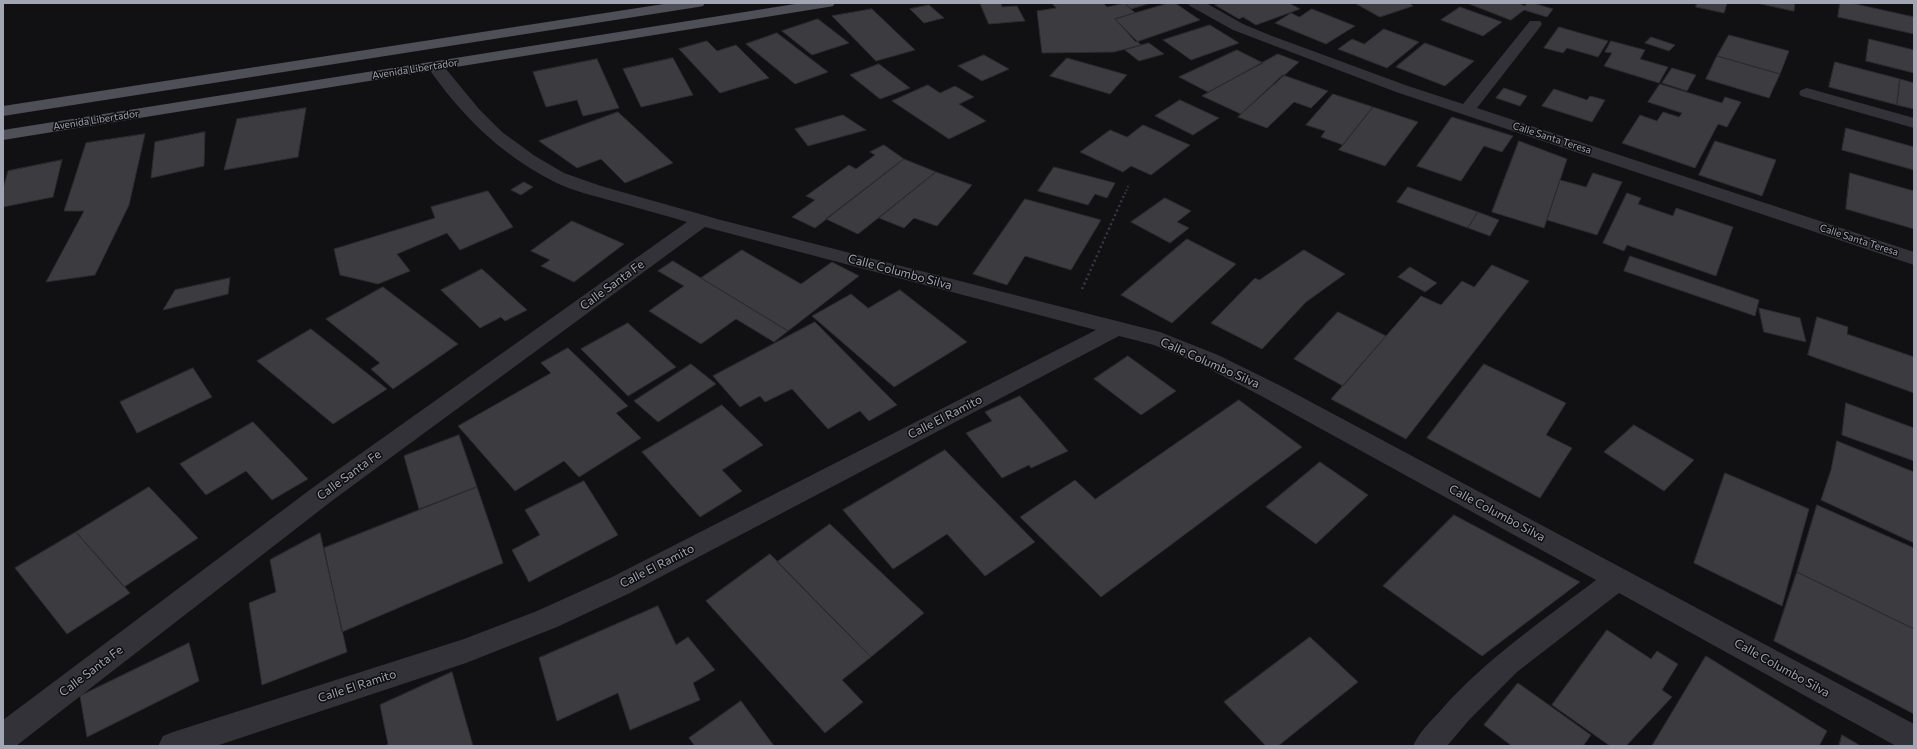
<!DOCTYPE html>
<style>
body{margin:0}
#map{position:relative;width:1917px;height:749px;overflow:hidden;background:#111113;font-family:Commissioner,sans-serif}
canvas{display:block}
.frame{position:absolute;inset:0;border:4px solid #a2a5b4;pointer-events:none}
</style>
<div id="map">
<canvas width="1917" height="749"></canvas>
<div class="frame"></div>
</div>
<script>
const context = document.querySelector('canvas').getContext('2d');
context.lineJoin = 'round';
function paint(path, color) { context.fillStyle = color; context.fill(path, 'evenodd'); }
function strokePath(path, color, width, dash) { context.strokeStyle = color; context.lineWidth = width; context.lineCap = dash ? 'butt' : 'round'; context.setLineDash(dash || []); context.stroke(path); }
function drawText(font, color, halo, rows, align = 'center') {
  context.font = font + ' Commissioner,sans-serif'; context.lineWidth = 3; context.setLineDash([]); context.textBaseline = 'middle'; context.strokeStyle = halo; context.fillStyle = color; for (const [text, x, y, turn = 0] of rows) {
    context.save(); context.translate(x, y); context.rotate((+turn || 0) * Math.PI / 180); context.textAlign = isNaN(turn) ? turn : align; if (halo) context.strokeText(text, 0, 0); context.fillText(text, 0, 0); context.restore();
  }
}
const building = new Path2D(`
 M980,3H1001L1002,7L1017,6L1025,21L989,24Z
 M1052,3H1103L1107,7L1125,3L1135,13L1115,19L1141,45L1114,52L1042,53L1037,11L1056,8Z
 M1125,3H1151L1131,9Z
 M1169,3H1175L1200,20L1136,42L1115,19Z
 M1220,3H1289L1300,9L1256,25L1243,17L1239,19L1215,5Z
 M1355,3H1409L1413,6L1380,17Z
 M1467,3H1517L1525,6L1527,3H1533L1553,9L1547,17L1524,10L1511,20Z
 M1697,3H1727L1724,13L1696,7Z
 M1757,3H1795L1794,11Z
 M1840,3H1851L1914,17V34L1838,17Z
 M929,5L944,18L924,23L910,9Z
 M1460,7L1502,22L1483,36L1441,20Z
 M872,9L915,50L876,61L832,16Z
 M1312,9L1355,26L1326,44L1275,23L1291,13L1299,17Z
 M818,19L849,43L812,55L782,31Z
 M1210,25L1239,43L1191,60L1163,40Z
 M1559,27L1608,41L1598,57L1567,48L1563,53L1544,48Z
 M1384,29L1419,42L1387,68L1338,49L1352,39L1364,44Z
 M777,33L828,72L795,84L746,44Z
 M1729,35L1789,51L1780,74L1717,56Z
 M1651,37L1675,45L1669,51L1645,43Z
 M1869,39L1914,50V73L1866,61Z
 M707,41L717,51L736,45L769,78L720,93L679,49Z
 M1611,41L1645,50L1640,59L1668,67L1659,83L1604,66L1612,53L1605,52Z
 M1149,43L1164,54L1139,61L1125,50Z
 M1425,43L1474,61L1445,86L1396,67Z
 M1237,50L1263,63L1208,92L1179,77Z
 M1278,54L1299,62L1241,114L1202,96Z
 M984,55L1009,69L982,81L958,66Z
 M1717,56L1780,74L1769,98L1706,79Z
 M673,58L693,95L641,107L623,69Z
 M1067,58L1127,75L1110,94L1050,76Z
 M597,59L619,108L583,116L577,100L546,107L533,72Z
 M1835,62L1900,79L1897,105L1829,87Z
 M879,64L910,88L880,99L850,75Z
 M1672,68L1696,75L1687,91L1662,83Z
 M1283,75L1328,91L1311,108L1294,102L1267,128L1238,117Z
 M1900,79L1914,83V109L1897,105Z
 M1660,84L1722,103L1725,97L1741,102L1727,127L1718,124L1695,168L1622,143L1640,115L1657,121L1663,112L1679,117L1682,113L1648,102Z
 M928,85L940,93L955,86L974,97L959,104L986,121L949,139L892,101Z
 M1504,88L1527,96L1520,106L1496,98Z
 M1554,89L1587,100L1590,96L1605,100L1592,122L1542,106Z
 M1333,94L1373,107L1343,145L1321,137L1325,131L1306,125Z
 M1180,100L1219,118L1193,135L1155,116Z
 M1373,107L1418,122L1385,166L1339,150Z
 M306,108L298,157L224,170L237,119Z
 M618,112L673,163L625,183L601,159L577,168L539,141Z
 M843,115L866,130L808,146L795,129Z
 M1452,117L1513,136L1502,152L1484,146L1461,181L1417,166Z
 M1143,125L1190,145L1151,175L1131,166L1123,172L1080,152L1110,130L1127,137Z
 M1846,128L1914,147V170L1842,150Z
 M205,132L204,166L151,178L155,142Z
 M145,134L129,205L95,275L46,282L84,211H64L86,143Z
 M1519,141L1567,159L1544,228L1492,212Z
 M1715,141L1776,160L1762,196L1699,175Z
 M884,145L904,159L815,228L792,217L815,200L806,196L849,165L856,169L875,155L870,152Z
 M904,159L936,172L858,234L826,219Z
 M62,160L53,197L3,207V189L8,171Z
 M1054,167L1115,183L1107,198L1095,194L1088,205L1038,191Z
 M936,172L972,185L937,226L914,218L904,228L879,218Z
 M1593,173L1622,182L1597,235L1547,220L1560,180L1586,187Z
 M1850,173L1914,191V229L1846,209Z
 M524,182L533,187L521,195L511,190Z
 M1408,187L1478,212L1468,228L1397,202Z
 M488,191L513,227L460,250L447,233L397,254L410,271L378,284L340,275L334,249L435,218L431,207Z
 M1627,193L1641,198L1638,204L1673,216L1676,208L1733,227L1716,276L1627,245L1624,251L1603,243Z
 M1165,198L1191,211L1177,222L1189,228L1170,243L1131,222Z
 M1025,199L1101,220L1071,270L1025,256L1007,285L973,274Z
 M1478,212L1499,220L1490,236L1468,228Z
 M572,221L624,244L574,282L541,266L550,260L531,251Z
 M1187,239L1236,264L1172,323L1121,295Z
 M742,250L801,284L832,262L859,276L788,331L701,278Z
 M1304,250L1345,274L1306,302L1262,349L1211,323L1255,278L1259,280Z
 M1630,256L1759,300L1755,316L1624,271Z
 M673,261L701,278L788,331L774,342L736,319L701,344L649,311L684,286L658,271Z
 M1492,265L1529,281L1406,439L1331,399L1421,296L1441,305L1462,281L1474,287Z
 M1410,267L1437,283L1425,292L1398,277Z
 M482,269L527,310L505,321L501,317L480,328L441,290Z
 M230,278L228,294L163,310L175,290Z
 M383,287L458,344L393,389L371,369L380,363L326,319Z
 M900,290L967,342L894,387L812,316L851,294L868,308Z
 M1759,308L1800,318L1806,342L1764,332Z
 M1338,312L1386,336L1343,386L1294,359Z
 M1817,317L1848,327L1847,334L1914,357V393L1808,355Z
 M815,322L897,405L869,421L860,411L828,429L792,389L765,402L760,396L740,407L713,376Z
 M628,323L676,367L628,396L581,349Z
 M311,329L387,389L333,424L257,361Z
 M568,348L628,406L616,413L641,438L579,477L564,461L515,491L458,426L551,373L541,363Z
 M1128,356L1176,391L1141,415L1094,379Z
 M691,364L716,384L658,422L634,401Z
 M1484,364L1566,403L1546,435L1572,448L1540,498L1427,438Z
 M193,368L212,397L137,433L120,402Z
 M1020,396L1068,451L1031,468L1029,465L1002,478L966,433L992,421L985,412Z
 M1239,400L1302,447L1101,597L1020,517L1075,480L1095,499Z
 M1846,403L1914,428V461L1842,435Z
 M722,405L763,445L722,470L742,491L700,517L642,452Z
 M253,422L308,479L272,500L246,471L206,495L180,464Z
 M1634,425L1694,460L1664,491L1604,452Z
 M459,435L477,487L419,509L404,456Z
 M1837,441L1914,472V543L1821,500L1831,470Z
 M945,450L1035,542L985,576L947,534L893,569L843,510Z
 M1320,462L1368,495L1316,544L1266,507Z
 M1725,473L1809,509L1782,606L1694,563Z
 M584,481L618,535L529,582L512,550L540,535L525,510Z
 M149,487L198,538L124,587L76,532Z
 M477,487L503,563L342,632L324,548Z
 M1817,505L1914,548V629L1797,572Z
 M1454,515L1580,582L1482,656L1383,586Z
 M830,524L924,613L871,657L777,562Z
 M76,532L130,593L67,634L15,568Z
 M320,533L347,652L262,685L249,603L276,592L270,560Z
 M770,554L871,657L842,680L863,702L825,733L706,601Z
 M1797,572L1914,629V714L1774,641Z
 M658,606L676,645L688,637L715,670L693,683L700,700L630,730L618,693L557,721L539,658Z
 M1607,630L1651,659L1657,651L1678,664L1662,690L1672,697L1626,746H1610L1552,705Z
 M1310,637L1358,682L1278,746H1266L1224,702Z
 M189,643L199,681L87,737L80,696Z
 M1706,656L1827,731L1819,746H1652Z
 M452,672L473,746H385L388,744L380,705Z
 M1518,683L1591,735L1583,746H1512L1484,725Z
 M741,701L774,746H695L689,738Z
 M1842,735L1861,746H1839Z`);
paint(building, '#3c3b40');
strokePath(building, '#2c2b2f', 1);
strokePath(new Path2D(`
 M1125,194L1129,184`), '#38393f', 2, [1.5, 2]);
strokePath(new Path2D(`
 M1082,289L1125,193`), '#38393f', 2.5, [2, 3]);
paint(new Path2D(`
 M1188,3H1206L1243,24L1272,36L1408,86L1463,104L1530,21H1540L1542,24L1540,27L1477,108L1914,252V265L1396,92L1233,30L1190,6Z
 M435,61L441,63L479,109L502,132L535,156L564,173L601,186L721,220L1160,332L1218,355L1281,386L1914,724V746H1896L1619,593L1517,672L1470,719L1447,746H1413C1419,732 1431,721 1441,710C1486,659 1542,621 1596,580L1265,398L1202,365L1154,345L1119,336L630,593L557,627L466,663L216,746H158L163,736L173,732L464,639L537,611L612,577L1096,330L705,227L333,500L16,746H3V720L315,486L687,222C660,214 632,206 605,199C587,194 567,189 551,180C500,154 459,113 427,66L429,63Z
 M1807,88L1914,118V128L1801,96L1799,93L1801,90Z`), '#323238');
paint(new Path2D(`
 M670,3H705L703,6L698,7L3,116V106Z
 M801,3H835L833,6L828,7L3,140V130Z`), '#4e4f57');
drawText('10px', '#a2a5b4', '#0d0c0e', [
 ["Avenida Libertador",415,69,-9],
 ["Avenida Libertador",96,120,-9],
 ["Calle Santa Teresa",1552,138,18],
 ["Calle Santa Teresa",1859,240,18]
]);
drawText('12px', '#a2a5b4', '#0d0c0e', [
 ["Calle Columbo Silva",900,272,15],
 ["Calle Santa Fe",612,285,-36],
 ["Calle Columbo Silva",1210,363,24],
 ["Calle El Ramito",945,417,-27],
 ["Calle Santa Fe",349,475,-36],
 ["Calle Columbo Silva",1497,513,28],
 ["Calle El Ramito",657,566,-27],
 ["Calle Columbo Silva",1782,668,29],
 ["Calle Santa Fe",91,671,-37],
 ["Calle El Ramito",357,686,-18]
]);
</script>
